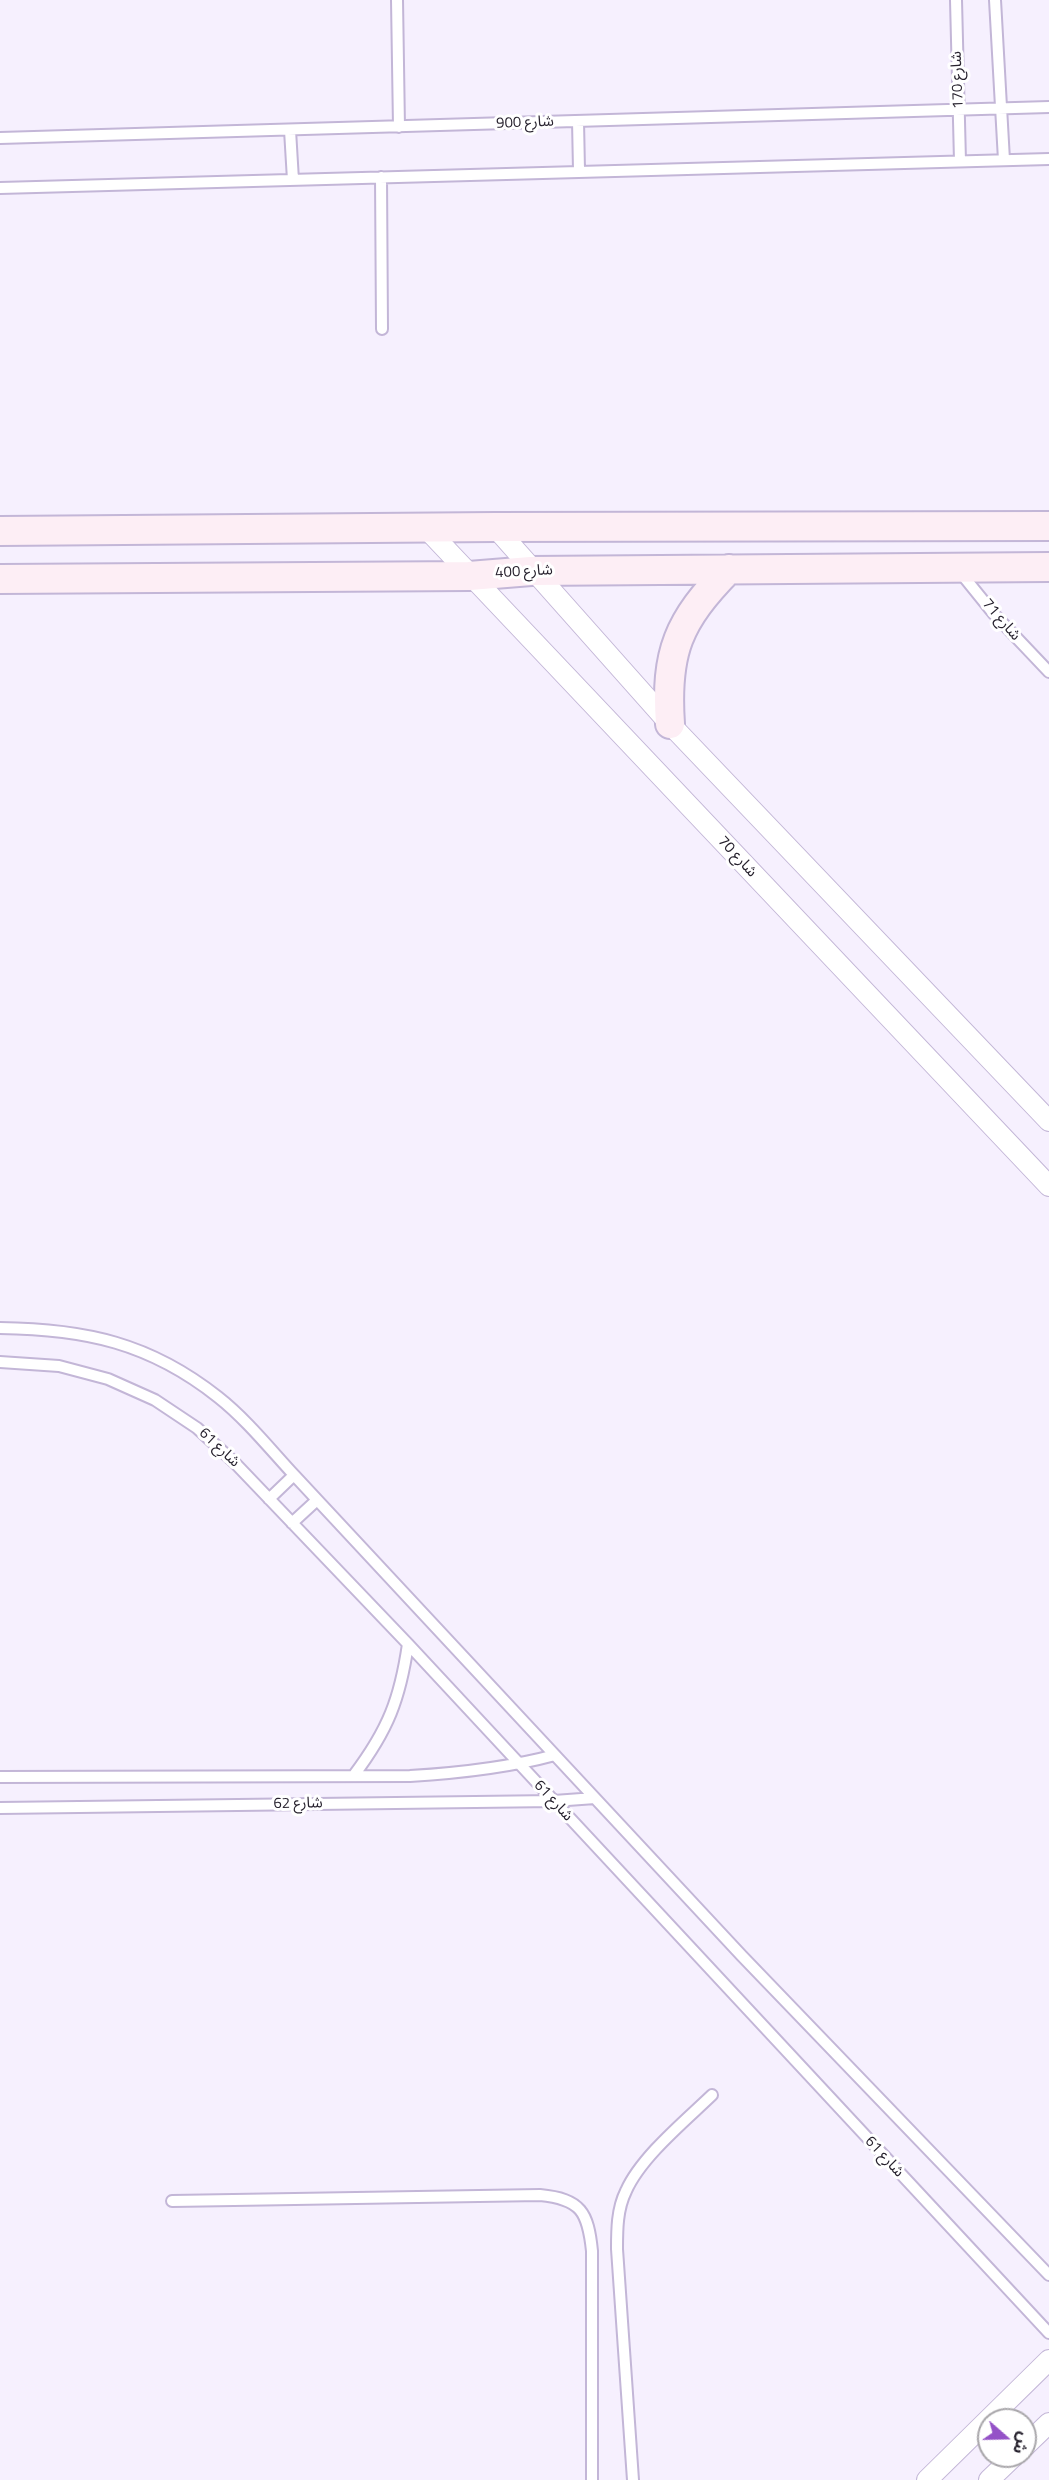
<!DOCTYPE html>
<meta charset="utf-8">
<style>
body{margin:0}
#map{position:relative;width:1049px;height:2480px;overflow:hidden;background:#f6f0fe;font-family:"Titillium Web","Noto Sans Arabic",sans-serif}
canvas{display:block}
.north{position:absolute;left:977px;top:2408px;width:60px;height:60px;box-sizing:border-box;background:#fff;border:2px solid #a9a7ab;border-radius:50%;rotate:110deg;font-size:16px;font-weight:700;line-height:24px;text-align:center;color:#27222e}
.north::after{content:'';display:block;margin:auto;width:21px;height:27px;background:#9452c7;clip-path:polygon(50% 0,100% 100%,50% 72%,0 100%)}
</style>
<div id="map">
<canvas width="1049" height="2480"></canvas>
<div class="north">ش</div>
</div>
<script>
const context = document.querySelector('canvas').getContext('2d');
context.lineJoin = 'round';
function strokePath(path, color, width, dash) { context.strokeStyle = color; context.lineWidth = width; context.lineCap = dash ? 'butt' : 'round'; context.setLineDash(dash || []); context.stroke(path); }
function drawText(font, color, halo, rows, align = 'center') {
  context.font = font + ' "Titillium Web","Noto Sans Arabic",sans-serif'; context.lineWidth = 6; context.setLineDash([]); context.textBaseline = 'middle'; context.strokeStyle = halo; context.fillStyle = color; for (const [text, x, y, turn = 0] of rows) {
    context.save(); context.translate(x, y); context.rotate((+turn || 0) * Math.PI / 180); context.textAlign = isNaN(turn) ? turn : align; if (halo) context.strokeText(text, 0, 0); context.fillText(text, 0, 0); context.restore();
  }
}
const lane = new Path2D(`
 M397,0L399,127
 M956,0L960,161
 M995,0L1004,160
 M578,121L579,170
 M290,130L293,180
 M0,138L1049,107
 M381,177L382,329
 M0,188L1049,159
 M960,572L994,614L1049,672
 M0,1328C85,1329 150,1343 218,1397C246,1419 270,1449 294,1475L742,1956L1049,2275
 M0,1362L59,1366L108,1379L155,1400L197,1428L234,1462L408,1644L1049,2333
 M269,1499L294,1475
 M292,1523L317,1500
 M354,1775C388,1730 400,1699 408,1644
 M0,1777L410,1776C460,1773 507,1768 555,1755
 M0,1808L554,1801L595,1798
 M172,2201L540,2195C581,2199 588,2212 592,2251V2480
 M633,2480L617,2249C617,2230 617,2209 626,2191C641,2157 685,2121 712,2095`);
const street = new Path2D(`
 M425,527L1049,1186
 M495,527L670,724L1049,1121
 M1025,2446L1049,2423
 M927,2480L1049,2360
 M989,2480L1014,2456`);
const secondary = new Path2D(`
 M0,531L495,527L1049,526
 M0,579L469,576L531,571L1049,567
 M670,724C665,652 678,621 729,569`);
strokePath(lane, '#c3b6d7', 14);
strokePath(street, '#c3b6d7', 22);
strokePath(secondary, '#c3b6d7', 32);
strokePath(lane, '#fff', 10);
strokePath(street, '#fff', 20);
strokePath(secondary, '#fdeef5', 28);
drawText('15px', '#27222e', '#fff', [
 ["شارع 170",958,80,-92],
 ["شارع 900",525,123,-2],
 ["شارع 400",524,572,-3],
 ["شارع 71",1001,620,49],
 ["شارع 70",737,857,47],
 ["شارع 61",219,1448,43],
 ["شارع 61",553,1801,47],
 ["شارع 62",298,1804,-1],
 ["شارع 61",884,2157,47]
]);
</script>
